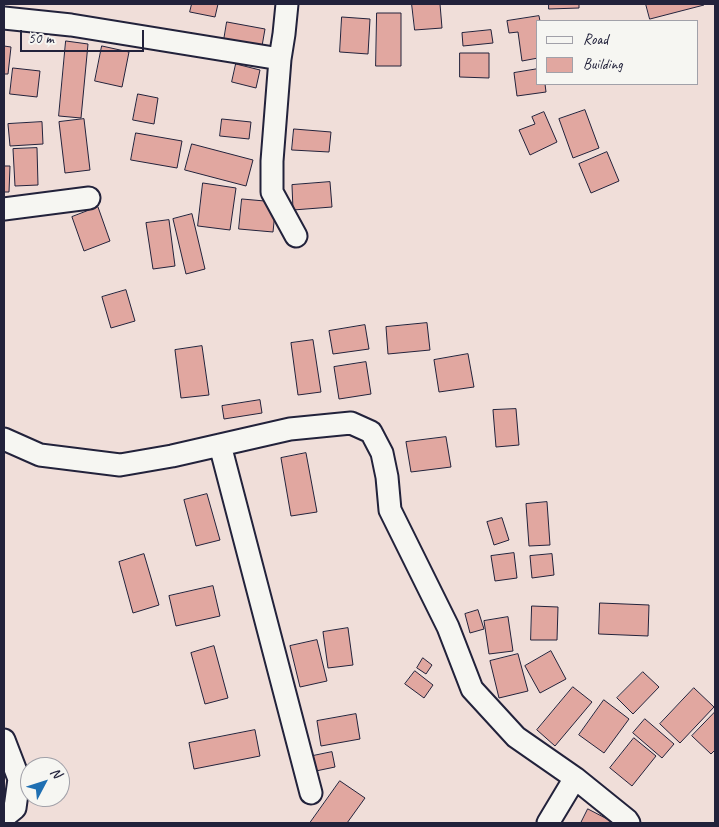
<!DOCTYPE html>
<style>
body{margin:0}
#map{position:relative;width:719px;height:827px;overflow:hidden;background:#f0ded9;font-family:Caveat,sans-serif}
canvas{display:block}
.frame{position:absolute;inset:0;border:5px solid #22223b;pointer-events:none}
.legend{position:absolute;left:536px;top:20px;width:162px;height:65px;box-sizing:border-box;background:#f6f6f2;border:1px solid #a1a1a9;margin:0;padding:6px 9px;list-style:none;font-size:15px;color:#22223b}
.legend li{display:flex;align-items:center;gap:10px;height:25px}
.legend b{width:25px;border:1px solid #a1a1a9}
.north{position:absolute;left:20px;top:757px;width:50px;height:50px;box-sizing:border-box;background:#f6f6f2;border:1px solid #a1a1a9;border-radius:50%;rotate:50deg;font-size:14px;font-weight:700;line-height:20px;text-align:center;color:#22223b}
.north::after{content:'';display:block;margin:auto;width:18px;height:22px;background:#1f6fb2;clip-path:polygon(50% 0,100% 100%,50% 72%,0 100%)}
.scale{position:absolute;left:20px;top:30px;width:124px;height:22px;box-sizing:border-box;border:2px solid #22223b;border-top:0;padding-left:6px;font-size:15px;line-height:18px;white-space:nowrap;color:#22223b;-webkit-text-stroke:4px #f6f6f2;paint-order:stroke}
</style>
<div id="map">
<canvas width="719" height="827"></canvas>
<div class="frame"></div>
<ul class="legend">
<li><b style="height:6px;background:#f6f6f2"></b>Road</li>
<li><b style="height:14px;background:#e1a7a0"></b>Building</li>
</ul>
<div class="north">N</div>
<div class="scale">50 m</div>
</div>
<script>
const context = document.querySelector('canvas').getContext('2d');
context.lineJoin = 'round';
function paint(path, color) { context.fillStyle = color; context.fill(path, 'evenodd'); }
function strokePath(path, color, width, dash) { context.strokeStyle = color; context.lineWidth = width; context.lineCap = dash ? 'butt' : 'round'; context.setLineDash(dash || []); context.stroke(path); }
const building = new Path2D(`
 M192,4H218L215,17L190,12Z
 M412,4H440L442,28L415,30Z
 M549,4H579V8L549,9Z
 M646,4H704V5L650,19Z
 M377,13H401V66H376Z
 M539,16L540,21H538V58L522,61L518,32L509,33L507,21Z
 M342,17L370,19L368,54L340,52Z
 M227,22L265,29L262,46L224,40Z
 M491,30L493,43L463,46L462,33Z
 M66,41L88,44L81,118L59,116Z
 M4,46L11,47L8,74H4Z
 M102,46L129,52L122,87L95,81Z
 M460,53H489V78L460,77Z
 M236,64L260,70L256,88L232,82Z
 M13,68L40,71L37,97L10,94Z
 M538,69V84H545L546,92L517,96L514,73Z
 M138,94L158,98L154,124L133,120Z
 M585,110L599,148L573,158L559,119Z
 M544,112L557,142L530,155L519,130L535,124L532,117Z
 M84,119L90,170L65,173L59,122Z
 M222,119L251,122L249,139L220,136Z
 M42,122L43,144L10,146L8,124Z
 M294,129L331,132L329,152L292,150Z
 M136,133L182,141L177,168L131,160Z
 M192,144L253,160L246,186L185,170Z
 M37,148L38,185L15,186L13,149Z
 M607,152L619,181L591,193L579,164Z
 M4,166H10L9,192H4Z
 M330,182L332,207L293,210L292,185Z
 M203,183L236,188L230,230L198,226Z
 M242,199L276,202L273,232L239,229Z
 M98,207L110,241L84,251L72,217Z
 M192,214L205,269L186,274L173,219Z
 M169,220L175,266L153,269L146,223Z
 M126,290L135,321L111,328L102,297Z
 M427,323L430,350L388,354L386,327Z
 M365,325L369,349L333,354L329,331Z
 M313,340L321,392L298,395L291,343Z
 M202,346L209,395L181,398L175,350Z
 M468,354L474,387L439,392L434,360Z
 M366,362L371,394L339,399L334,367Z
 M260,400L262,413L224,419L222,406Z
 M516,409L519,445L496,447L493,410Z
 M446,437L451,467L411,472L406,442Z
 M306,453L317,512L291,516L281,458Z
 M207,494L220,540L196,546L184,500Z
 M547,502L550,545L529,546L526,504Z
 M502,518L509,540L494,545L487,522Z
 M514,553L517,578L495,581L491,556Z
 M144,554L159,605L133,613L119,562Z
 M552,554L554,575L532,578L530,556Z
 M213,586L220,616L176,626L169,596Z
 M600,603L649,605L648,636L599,634Z
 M532,606L558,607L557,640H531Z
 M478,610L484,629L470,633L465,614Z
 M508,617L513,651L489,654L484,621Z
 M348,628L353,665L328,668L323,632Z
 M317,640L327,681L300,687L290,646Z
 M214,646L228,698L205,704L191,653Z
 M551,651L566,679L540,693L525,666Z
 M518,654L528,691L499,698L490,661Z
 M423,658L432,665L426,674L417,668Z
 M415,671L433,685L424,698L405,684Z
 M643,672L659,687L633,714L617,698Z
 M573,687L592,702L555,746L537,730Z
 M694,688L714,707L680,743L660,724Z
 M604,700L629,719L604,753L579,735Z
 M715,712V750L711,754L692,736Z
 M356,714L360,739L321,746L317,721Z
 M645,719L674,744L662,758L633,733Z
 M255,730L260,756L194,769L189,743Z
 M634,738L656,756L632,786L610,768Z
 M332,752L335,767L311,772L308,757Z
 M340,781L365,798L347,823H310Z
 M588,809L611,821L610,823H581Z`);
paint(building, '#e1a7a0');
strokePath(building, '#22223b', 1);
const minor = new Path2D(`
 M287,4L284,34L280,59L272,161V192L296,236
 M4,18L71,25L280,59
 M4,209L89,198
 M4,439L40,455L120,465L172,456L290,429L351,423L371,432L382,453L387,477L390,510L448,627L472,689L516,737L575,778L627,820L629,823
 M220,445L311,793
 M4,740L19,779L15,808L4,817
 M548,823L575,778`);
strokePath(minor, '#22223b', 25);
strokePath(minor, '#f6f6f2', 21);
</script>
